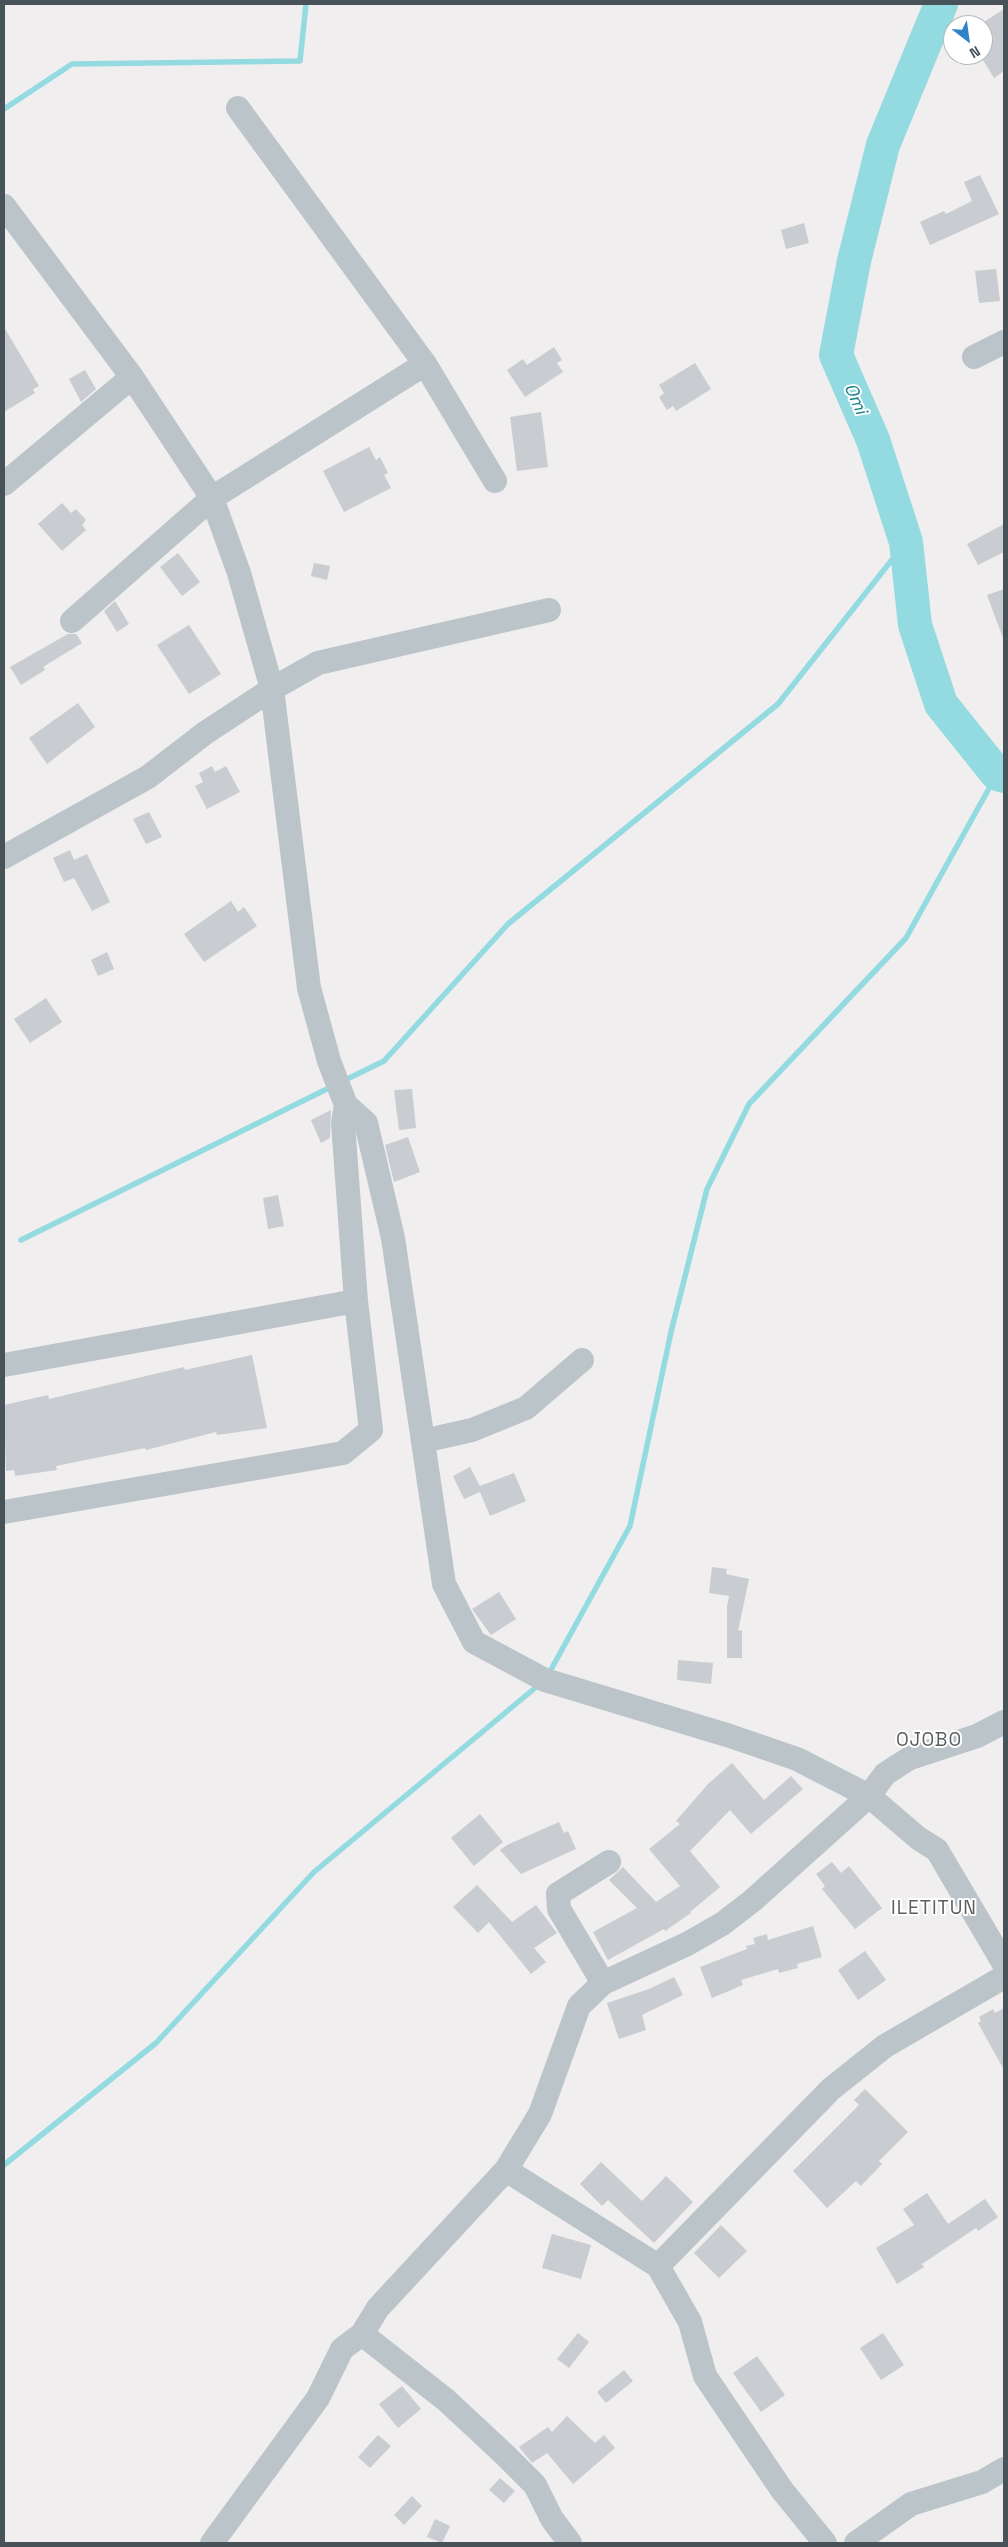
<!DOCTYPE html>
<style>
body{margin:0}
#map{position:relative;width:1008px;height:2547px;overflow:hidden;background:#f0eeee;font-family:"Space Grotesk",sans-serif}
canvas{display:block}
.frame{position:absolute;inset:0;border:5px solid #485359;pointer-events:none}
.north{position:absolute;left:943px;top:15px;width:50px;height:50px;box-sizing:border-box;background:#fff;border:1px solid #b6babd;border-radius:50%;rotate:150deg;font-size:14px;font-weight:700;line-height:20px;text-align:center;color:#485359}
.north::after{content:'';display:block;margin:auto;width:18px;height:22px;background:#2e83cb;clip-path:polygon(50% 0,100% 100%,50% 72%,0 100%)}
</style>
<div id="map">
<canvas width="1008" height="2547"></canvas>
<div class="frame"></div>
<div class="north">N</div>
</div>
<script>
const context = document.querySelector('canvas').getContext('2d');
context.lineJoin = 'round';
function strokePath(path, color, width, dash) { context.strokeStyle = color; context.lineWidth = width; context.lineCap = dash ? 'butt' : 'round'; context.setLineDash(dash || []); context.stroke(path); }
function paint(path, color) { context.fillStyle = color; context.fill(path, 'evenodd'); }
function drawText(font, color, halo, rows, align = 'center') {
  context.font = font + ' "Space Grotesk",sans-serif'; context.lineWidth = 4; context.setLineDash([]); context.textBaseline = 'middle'; context.strokeStyle = halo; context.fillStyle = color; for (const [text, x, y, turn = 0] of rows) {
    context.save(); context.translate(x, y); context.rotate((+turn || 0) * Math.PI / 180); context.textAlign = isNaN(turn) ? turn : align; if (halo) context.strokeText(text, 0, 0); context.fillText(text, 0, 0); context.restore();
  }
}
strokePath(new Path2D(`
 M4,109L72,64L300,61L306,4
 M341,1082L384,1061L508,924L778,704L906,542
 M21,1240L333,1086
 M548,1675L630,1526L671,1332L707,1189L749,1104L906,938L997,774
 M4,2165L156,2043L314,1872L541,1683`), '#93dae1', 5.5);
strokePath(new Path2D(`
 M941,4L883,145L854,261L836,355L873,440L906,542L915,625L941,704L997,774L1004,776`), '#93dae1', 34);
paint(new Path2D(`
 M1004,9V71L994,78L983,60V45L994,38L984,22Z
 M980,175L999,214L930,245L920,222L944,211L946,214L972,201L964,182Z
 M804,223L809,243L786,249L781,230Z
 M996,269L1000,301L979,303L975,271Z
 M4,327L39,386L33,389L35,393L4,412Z
 M554,347L562,360L557,363L563,372L525,397L507,370L523,359L527,365Z
 M695,363L711,389L676,411L673,406L667,410L659,397L664,393L659,385Z
 M85,370L96,389L81,402L69,379Z
 M541,412L548,467L517,471L510,417Z
 M369,447L376,460L380,457L388,473L384,475L391,488L344,512L323,471Z
 M62,503L71,513L76,509L86,520L82,525L86,530L62,551L38,524Z
 M1004,524V552L978,565L967,544Z
 M178,553L200,582L182,596L160,567Z
 M314,563L330,566L327,580L311,576Z
 M1004,589V638H1003L987,595Z
 M115,601L129,624L117,632L104,611Z
 M189,625L221,674L189,694L157,645Z
 M68,634H76L82,643L43,667L45,670L21,685L10,667Z
 M78,703L95,727L47,764L29,738Z
 M212,766L215,772L226,766L240,792L207,809L195,786L203,782L199,773Z
 M149,812L162,837L146,844L133,819Z
 M70,850L74,860L87,854L110,902L92,911L74,878L64,882L53,858Z
 M231,901L238,912L244,907L257,926L204,962L184,934Z
 M107,952L114,969L98,976L91,960Z
 M46,998L62,1022L30,1043L14,1019Z
 M412,1089L416,1128L399,1130L394,1090Z
 M331,1110L330,1138L321,1143L311,1120Z
 M408,1137L420,1172L394,1182L385,1145Z
 M278,1195L284,1226L268,1229L263,1198Z
 M252,1355L267,1428L217,1435L216,1432L146,1450L145,1448L56,1466L57,1470L15,1476L14,1470L6,1471L4,1405L48,1395L49,1399L184,1367L185,1370Z
 M470,1467L480,1486L514,1473L526,1501L490,1516L480,1492L464,1499L453,1476Z
 M712,1567L727,1569L726,1574L749,1579L738,1631L742,1630V1658H727V1607L729,1596L709,1593Z
 M499,1592L516,1619L491,1635L472,1609Z
 M678,1660L713,1663L711,1684L677,1680Z
 M732,1763L764,1800L791,1776L803,1789L751,1834L730,1810L690,1851L720,1887L690,1912L691,1913L665,1931L664,1929L608,1960L593,1932L637,1908L609,1880L623,1867L656,1902L680,1886L649,1849L680,1824L676,1821L708,1784Z
 M480,1814L503,1842L474,1866L451,1838Z
 M559,1822L564,1833L568,1831L576,1849L521,1874L500,1850L507,1845Z
 M832,1862L841,1873L849,1866L882,1908L855,1929L822,1889L825,1886L816,1874Z
 M477,1885L512,1922L536,1905L557,1933L534,1948L546,1962L531,1974L489,1922L478,1933L453,1907Z
 M813,1926L822,1957L797,1964L798,1968L779,1973L778,1969L741,1980L743,1985L712,1998L700,1967L747,1949L746,1946L755,1944L753,1938L767,1934L768,1940Z
 M865,1951L886,1980L858,2000L838,1970Z
 M674,1977L683,1995L642,2015L646,2030L619,2039L607,2003L649,1989Z
 M1004,2008V2070L978,2023L981,2021L979,2017L993,2009L995,2013Z
 M865,2089L908,2132L879,2161L882,2164L861,2186L856,2181L827,2208L793,2171L859,2105L854,2100Z
 M601,2162L642,2201L666,2176L693,2202L654,2243L608,2200L602,2206L580,2184Z
 M927,2193L948,2224L985,2199L998,2217L978,2231L976,2228L922,2264L924,2267L897,2284L876,2248L914,2225L903,2209Z
 M721,2225L747,2251L719,2278L694,2253Z
 M552,2234L591,2245L581,2279L542,2268Z
 M578,2333L589,2342L569,2368L557,2359Z
 M883,2333L904,2365L881,2380L860,2348Z
 M757,2356L785,2395L761,2412L733,2373Z
 M624,2370L633,2381L606,2403L597,2392Z
 M402,2386L421,2409L398,2428L379,2404Z
 M567,2416L595,2443L604,2435L615,2448L573,2484L547,2453L532,2463L519,2447L548,2427L552,2432Z
 M378,2435L391,2446L370,2468L358,2457Z
 M500,2478L515,2491L504,2503L489,2490Z
 M412,2496L422,2506L404,2525L394,2515Z
 M435,2519L450,2526L442,2543L427,2537Z`), '#c9ccd0');
strokePath(new Path2D(`
 M238,108L425,364L495,481
 M4,206L132,377L212,498L239,573L272,689L309,988L329,1061L346,1105L343,1123L356,1301L371,1430L343,1453L4,1512
 M974,357L1004,342
 M4,484L132,377
 M72,621L212,498L425,364
 M4,857L148,777L205,733L272,689L318,663L549,610
 M346,1105L366,1123L393,1238L444,1584L474,1642L545,1680L730,1736L797,1759L869,1796L918,1838L937,1850L1004,1964
 M4,1365L356,1301
 M423,1441L472,1430L526,1408L582,1360
 M603,1983L559,1909L558,1894L609,1862
 M506,2170L658,2266L690,2322L705,2376L782,2490L825,2543
 M658,2266L831,2089L885,2046L1004,1977
 M362,2334L446,2400L504,2454L535,2485L552,2519L570,2543
 M212,2543L318,2398L342,2349L362,2334L378,2308L506,2170L540,2114L579,2006L603,1983L687,1944L722,1924L752,1901L869,1796L885,1774L910,1758L977,1736L1004,1722
 M856,2543L911,2504L982,2482L1004,2469`), '#bbc4c9', 24);
drawText('italic 18px', '#1c808a', '#fff', [
 ["Omi",855,399,66]
]);
context.letterSpacing = '1px';
drawText('19px', '#5b5f62', '#fff', [
 ["OJOBO",929,1741],
 ["ILETITUN",934,1909]
]);
context.letterSpacing = '0px';
</script>
